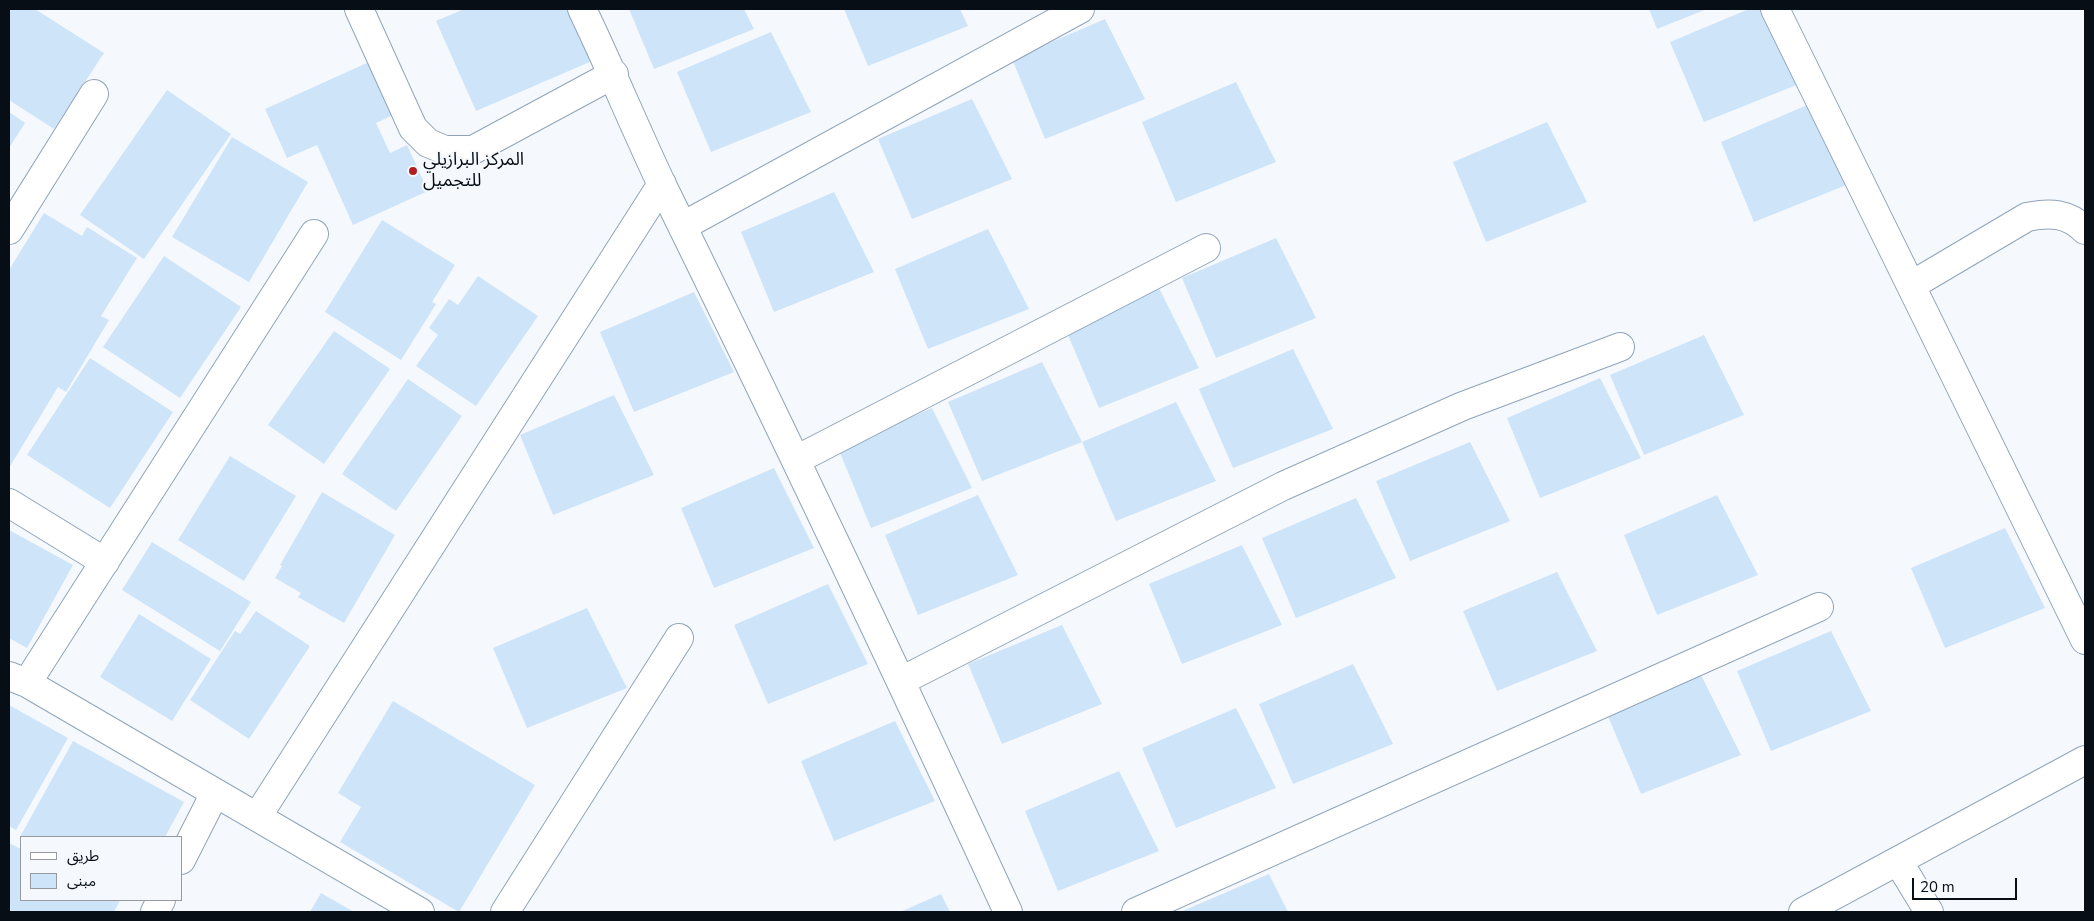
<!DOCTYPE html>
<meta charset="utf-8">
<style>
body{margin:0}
#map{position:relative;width:2094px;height:921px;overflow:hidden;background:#f5f9fe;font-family:"Nunito Sans","Noto Sans Arabic",sans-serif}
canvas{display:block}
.frame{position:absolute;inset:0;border:10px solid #070e15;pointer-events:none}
.legend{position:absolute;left:20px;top:836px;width:162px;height:65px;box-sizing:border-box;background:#f5f9fe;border:1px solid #969ba1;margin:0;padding:6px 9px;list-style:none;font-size:15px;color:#070e15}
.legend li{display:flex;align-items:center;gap:10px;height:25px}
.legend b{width:25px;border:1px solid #969ba1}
.scale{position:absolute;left:1912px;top:878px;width:105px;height:22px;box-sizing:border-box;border:2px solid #070e15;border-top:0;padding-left:6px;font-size:15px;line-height:18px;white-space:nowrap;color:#070e15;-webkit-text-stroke:4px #f5f9fe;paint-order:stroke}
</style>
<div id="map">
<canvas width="2094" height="921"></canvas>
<div class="frame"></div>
<ul class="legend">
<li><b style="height:6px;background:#fff"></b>طريق</li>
<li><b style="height:14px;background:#cee4f9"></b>مبنى</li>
</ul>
<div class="scale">20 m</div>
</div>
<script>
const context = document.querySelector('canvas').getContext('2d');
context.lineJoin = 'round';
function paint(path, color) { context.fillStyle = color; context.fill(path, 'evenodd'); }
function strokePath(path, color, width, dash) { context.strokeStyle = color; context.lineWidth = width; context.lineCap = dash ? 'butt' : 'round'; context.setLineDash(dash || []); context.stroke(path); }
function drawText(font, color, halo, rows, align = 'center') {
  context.font = font + ' "Nunito Sans","Noto Sans Arabic",sans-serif'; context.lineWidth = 4; context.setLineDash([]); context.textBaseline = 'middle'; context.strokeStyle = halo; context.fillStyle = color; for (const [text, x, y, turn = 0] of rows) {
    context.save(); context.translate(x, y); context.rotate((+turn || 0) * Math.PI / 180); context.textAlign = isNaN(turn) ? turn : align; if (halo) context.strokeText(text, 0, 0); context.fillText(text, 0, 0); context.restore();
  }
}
paint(new Path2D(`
 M9,9H35L104,53L54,129L9,100Z
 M464,9H569L592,61L476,111L436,21Z
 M629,9H744L754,29L654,69Z
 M844,9H960L968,26L868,66Z
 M1649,9H1707L1657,29Z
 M1749,9H1768L1804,82L1704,122L1670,42Z
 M1105,19L1145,99L1045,139L1012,59Z
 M771,32L811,112L711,152L677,72Z
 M369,62L393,115L376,123L390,153L407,145L428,191L353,225L317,145L287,158L265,109Z
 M1236,82L1276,162L1176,202L1142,122Z
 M167,90L231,134L144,259L80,215Z
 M972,99L1012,179L912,219L878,139Z
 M1814,102L1854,182L1754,222L1721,142Z
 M9,112L25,123L9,148Z
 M1547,122L1587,202L1486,242L1453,162Z
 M232,137L308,182L249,282L172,237Z
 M834,192L874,272L774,312L741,232Z
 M44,213L82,236L87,227L137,258L101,316L109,320L66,392L58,387L9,468V270Z
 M382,220L455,265L432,302L436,304L401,360L325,312Z
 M988,229L1029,309L928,349L895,269Z
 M1276,238L1316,318L1216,358L1182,278Z
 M164,256L241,307L180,398L103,347Z
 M478,276L538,316L476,406L416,366L438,335L429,328L449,299L458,305Z
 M1159,288L1199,368L1099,408L1065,328Z
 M694,292L734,372L634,412L600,332Z
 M334,331L390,369L324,464L268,425Z
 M1704,335L1744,415L1644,455L1610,375Z
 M1293,349L1333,429L1233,468L1199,389Z
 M90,358L173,412L110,508L27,455Z
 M1042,362L1082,442L982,481L948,402Z
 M1600,378L1641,458L1540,498L1507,418Z
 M408,379L462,416L396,511L342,474Z
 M614,395L654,475L553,515L520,435Z
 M1176,402L1216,481L1116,521L1082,442Z
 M932,408L972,488L871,528L838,448Z
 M1470,442L1510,521L1410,561L1376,481Z
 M230,456L296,496L244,581L178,540Z
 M774,468L814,548L714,588L681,508Z
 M322,492L395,535L344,623L298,597L301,593L275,578L282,566L280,565Z
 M978,495L1018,575L918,615L885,535Z
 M1717,495L1758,575L1657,615L1624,535Z
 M1356,498L1396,578L1296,618L1262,538Z
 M2005,528L2045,608L1945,648L1911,568Z
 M9,530L73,565L27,648L9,638Z
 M152,542L251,602L220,651L122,590Z
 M1242,545L1282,625L1182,664L1149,584Z
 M1557,572L1597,651L1497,691L1463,611Z
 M828,584L868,664L768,704L734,625Z
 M587,608L627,688L527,728L493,648Z
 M256,611L310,646L249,739L190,700L235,631L240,634Z
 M139,614L211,659L172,721L100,677Z
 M1062,625L1102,704L1002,744L968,664Z
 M1831,631L1871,711L1771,751L1737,671Z
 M1353,664L1393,744L1293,784L1259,704Z
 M1701,675L1741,755L1641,794L1607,714Z
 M393,701L535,785L459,912L340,842L361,807L338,793Z
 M9,705L68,738L16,830L9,826Z
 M1236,708L1276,788L1176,828L1142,748Z
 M895,721L935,801L834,841L801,761Z
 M73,741L184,802L165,837H20Z
 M1119,771L1159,851L1058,891L1025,811Z
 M9,843L21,849V900H120L114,912H9Z
 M1269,874L1288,912H1180Z
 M321,893L354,912H310Z
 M941,894L950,912H900Z`), '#cee4f9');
const street = new Path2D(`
 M359,9L413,128L428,143L445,150H473L614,74
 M582,9C610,67 635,128 663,187C781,427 896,669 1008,912
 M1775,9L2085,640
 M683,226L1080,9
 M9,230L94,94
 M1912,285L2027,217C2050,212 2068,213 2085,230
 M796,460L1206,248
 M9,503L105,562
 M9,676L27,683L420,912
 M901,681L1283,486L1463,406L1620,347
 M27,683L314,234
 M257,817L662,184
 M181,860L215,793
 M1898,861L1929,912
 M155,912L161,900
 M505,912L679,638
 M1136,912L1819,607
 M1803,912L2085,760`);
strokePath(street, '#90a4b9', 30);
strokePath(street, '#fff', 28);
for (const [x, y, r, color] of [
 [413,171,5,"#af1e21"]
]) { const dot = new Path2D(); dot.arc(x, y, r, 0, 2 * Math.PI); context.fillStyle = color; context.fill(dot); strokePath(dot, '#f5f9fe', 2); }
drawText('18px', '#070e15', '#f5f9fe', [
 ["المركز البرازيلي",423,161],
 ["للتجميل",423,182]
], 'left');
</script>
